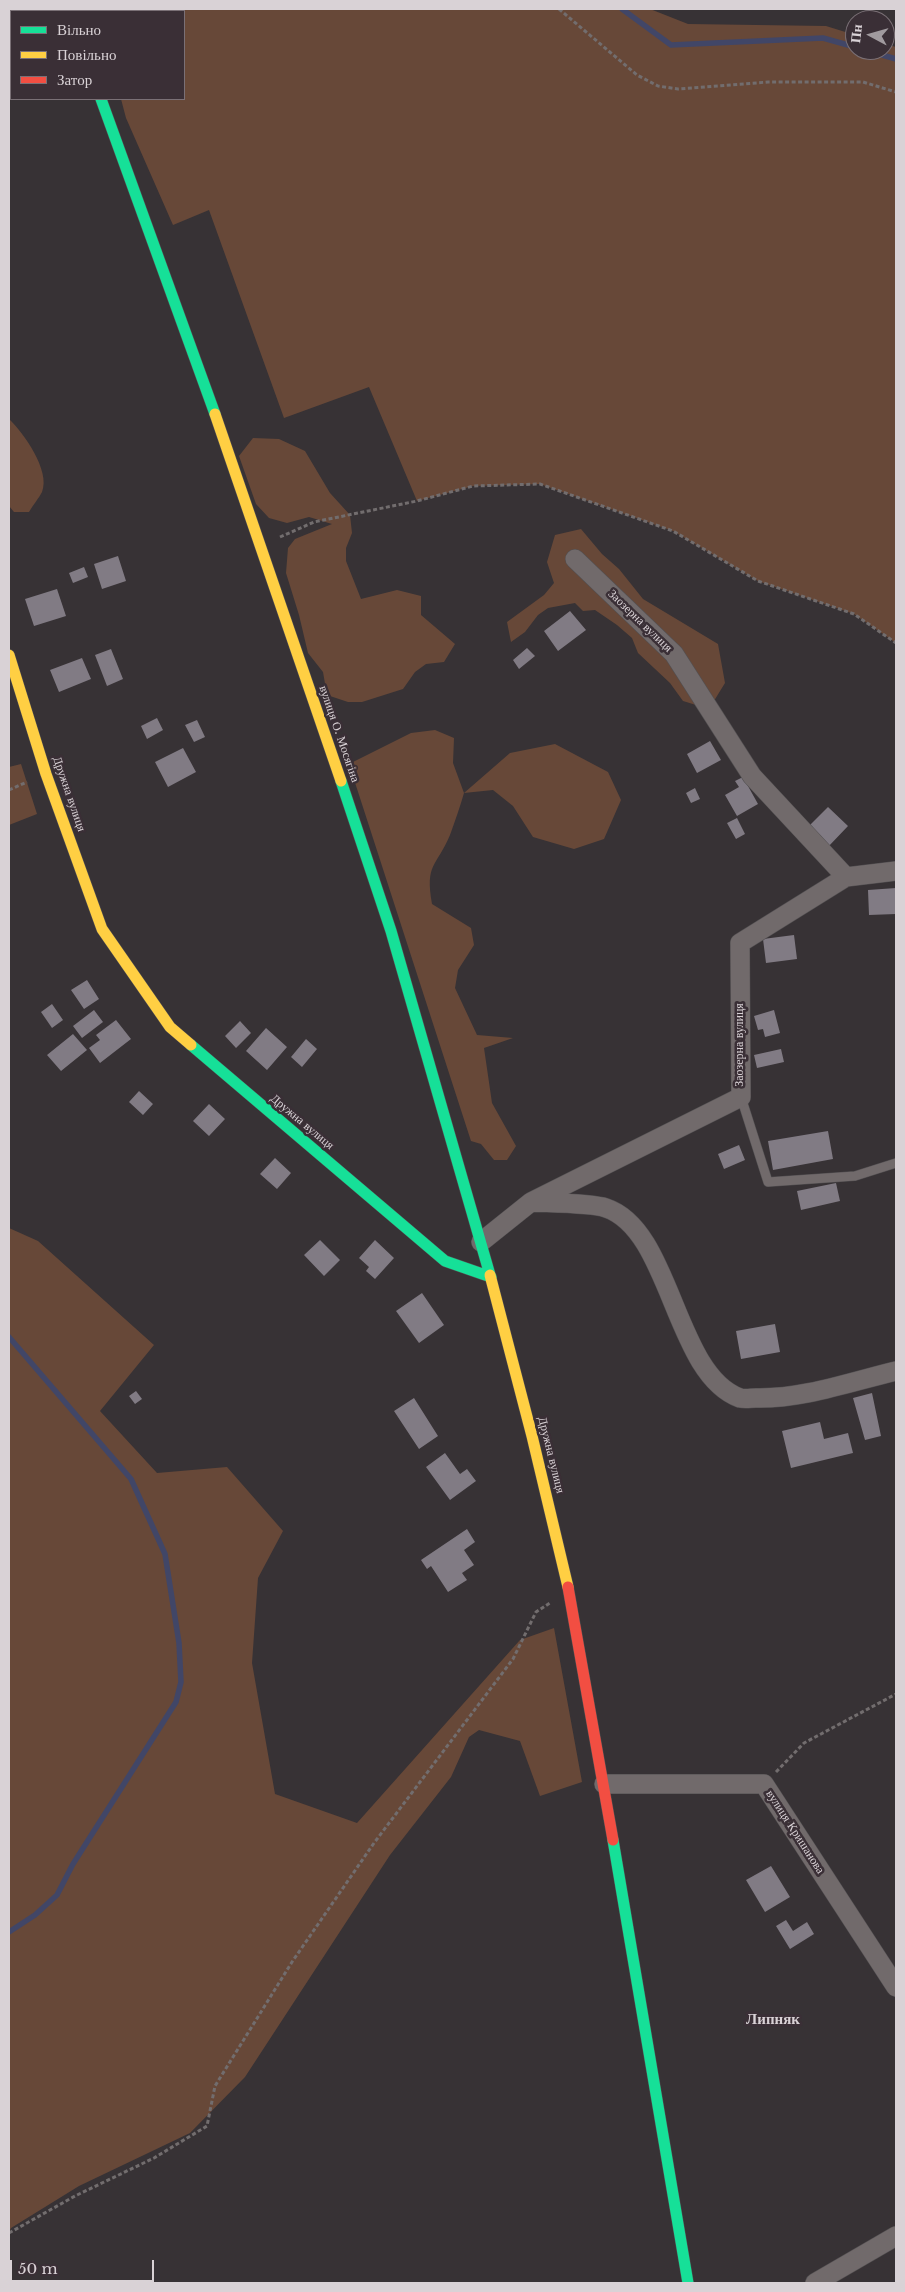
<!DOCTYPE html>
<meta charset="utf-8">
<style>
body{margin:0}
#map{position:relative;width:905px;height:2292px;overflow:hidden;background:#373235;font-family:"Libre Baskerville",serif}
canvas{display:block}
.frame{position:absolute;inset:0;border:10px solid #d9d2d6;pointer-events:none}
.legend{position:absolute;left:10px;top:10px;width:175px;height:90px;box-sizing:border-box;background:#3a2f36;border:1px solid #7a7076;margin:0;padding:6px 9px;list-style:none;font-size:15px;color:#d9d2d6}
.legend li{display:flex;align-items:center;gap:10px;height:25px}
.legend b{width:25px;border:1px solid #7a7076}
.north{position:absolute;left:845px;top:10px;width:50px;height:50px;box-sizing:border-box;background:#3a2f36;border:1px solid #7a7076;border-radius:50%;rotate:276deg;font-size:14px;font-weight:700;line-height:20px;text-align:center;color:#d9d2d6}
.north::after{content:'';display:block;margin:auto;width:18px;height:22px;background:#a09a9e;clip-path:polygon(50% 0,100% 100%,50% 72%,0 100%)}
.scale{position:absolute;left:10px;top:2260px;width:144px;height:22px;box-sizing:border-box;border:2px solid #d9d2d6;border-top:0;padding-left:6px;font-size:15px;line-height:18px;white-space:nowrap;color:#d9d2d6;-webkit-text-stroke:4px #3a2f36;paint-order:stroke}
</style>
<div id="map">
<canvas width="905" height="2292"></canvas>
<div class="frame"></div>
<ul class="legend">
<li><b style="height:6px;background:#16e098"></b>Вільно</li>
<li><b style="height:6px;background:#ffcf43"></b>Повільно</li>
<li><b style="height:6px;background:#f24e42"></b>Затор</li>
</ul>
<div class="north">Пн</div>
<div class="scale">50 m</div>
</div>
<script>
const context = document.querySelector('canvas').getContext('2d');
context.lineJoin = 'round';
function paint(path, color) { context.fillStyle = color; context.fill(path, 'evenodd'); }
function strokePath(path, color, width, dash) { context.strokeStyle = color; context.lineWidth = width; context.lineCap = dash ? 'butt' : 'round'; context.setLineDash(dash || []); context.stroke(path); }
function drawText(font, color, halo, rows, align = 'center') {
  context.font = font + ' "Libre Baskerville",serif'; context.lineWidth = 5; context.setLineDash([]); context.textBaseline = 'middle'; context.strokeStyle = halo; context.fillStyle = color; for (const [text, x, y, turn = 0] of rows) {
    context.save(); context.translate(x, y); context.rotate((+turn || 0) * Math.PI / 180); context.textAlign = isNaN(turn) ? turn : align; if (halo) context.strokeText(text, 0, 0); context.fillText(text, 0, 0); context.restore();
  }
}
paint(new Path2D(`
 M97,9H650L688,24L826,26L855,35V50H885V44L896,47V643L854,614L758,581L673,531L540,484L473,486L417,501L369,387L284,418L209,210L173,225L126,118L121,99H184V11H98Z
 M9,419C23,432 51,471 42,492C39,498 33,505 29,512H14L9,506Z
 M253,438L279,439L305,451L330,493L350,515L352,533L346,548V561L361,599L397,590L421,596V615L455,644L444,662L426,664L415,672L403,689L362,702H348L327,695L323,672L308,653L299,615L286,573L288,548L295,539L332,524L309,517L287,523L269,518L256,504L239,456Z
 M581,529L602,554L619,569L643,599L718,644L725,683L709,709L683,701L670,683L638,653L632,638L617,625L595,610L583,611L575,603L548,608L538,615L525,632L511,642L507,622L544,595L554,583L547,562L555,535Z
 M435,730L454,738L453,763L464,793L510,753L555,744L608,772L621,800L604,839L574,849L533,837L513,806L493,790L464,793C460,807 455,821 450,835C436,868 425,863 432,904L471,928L474,945L458,970L455,988L477,1035L513,1038L484,1048L492,1103L516,1146L507,1160H494L481,1144L471,1141L349,764L411,733Z
 M21,764L37,814L9,825V767Z
 M9,1228L38,1241L154,1345L100,1411L157,1473L227,1467L283,1531L258,1578L252,1663L275,1794L357,1823L520,1640L554,1628L582,1782L540,1796L520,1741L479,1730L469,1737L451,1777L390,1855L245,2077L190,2133L79,2186L11,2228L9,2232Z`), '#674838');
strokePath(new Path2D(`
 M622,9L671,45L823,38L855,47
 M865,50L896,59
 M9,1337L131,1479L165,1554L179,1643L181,1682L176,1702L73,1864L57,1895L35,1915L9,1932`), '#414667', 5.5);
paint(new Path2D(`
 M118,556L126,581L102,589L94,564Z
 M84,567L88,577L73,583L69,573Z
 M57,589L66,616L34,626L25,599Z
 M570,611L586,630L558,651L544,631Z
 M527,648L535,656L519,669L513,660Z
 M111,649L123,679L107,686L95,655Z
 M82,658L91,679L59,692L50,670Z
 M157,718L163,730L147,739L141,726Z
 M197,720L205,737L194,742L185,725Z
 M710,741L721,760L697,773L687,754Z
 M183,748L196,772L168,787L155,762Z
 M743,777L758,804L737,816L725,795L739,787L735,781Z
 M695,788L700,799L691,803L686,793Z
 M828,807L848,826L828,847L806,829Z
 M737,818L745,834L736,839L727,823Z
 M896,888V914L869,915L868,890Z
 M794,935L797,959L766,963L763,939Z
 M87,980L99,999L84,1009L71,990Z
 M52,1004L63,1020L52,1028L41,1012Z
 M94,1010L103,1022L82,1038L73,1026Z
 M774,1010L780,1033L765,1037L763,1029L758,1030L754,1016Z
 M116,1020L131,1039L100,1063L89,1048L100,1040L96,1035Z
 M240,1021L251,1033L236,1048L225,1036Z
 M266,1028L287,1047L267,1070L246,1051Z
 M73,1034L87,1050L61,1071L47,1055Z
 M306,1039L317,1049L302,1067L291,1057Z
 M781,1049L784,1062L757,1068L754,1055Z
 M139,1091L153,1104L143,1115L129,1102Z
 M209,1104L225,1119L209,1136L193,1121Z
 M828,1131L833,1159L773,1170L768,1141Z
 M739,1145L745,1160L724,1169L718,1154Z
 M275,1158L291,1173L277,1189L260,1174Z
 M836,1183L840,1201L801,1210L797,1191Z
 M320,1240L340,1260L324,1276L304,1255Z
 M375,1240L394,1258L375,1279L366,1271L369,1267L359,1258Z
 M422,1293L444,1325L419,1343L396,1311Z
 M775,1324L780,1352L741,1359L736,1331Z
 M136,1391L142,1399L135,1404L129,1396Z
 M872,1393L881,1436L865,1440L853,1398Z
 M414,1398L438,1436L419,1449L394,1411Z
 M820,1422L824,1439L848,1433L853,1453L791,1468L782,1431Z
 M445,1453L460,1474L467,1469L476,1481L450,1500L426,1467Z
 M467,1529L475,1542L464,1550L474,1565L462,1573L467,1580L448,1592L431,1566L427,1569L421,1560Z
 M771,1866L790,1897L765,1912L746,1880Z
 M786,1920L793,1931L807,1922L814,1934L790,1949L776,1926Z`), '#817b84');
const lane = new Path2D(`
 M741,1097L768,1182L855,1176L896,1163`);
const street = new Path2D(`
 M575,559L674,654L752,776L846,877
 M531,1202L741,1097L740,943L846,877L896,871
 M481,1242L531,1202C549,1203 591,1203 606,1208C672,1230 674,1374 740,1398C745,1399 751,1398 756,1398C803,1399 850,1382 896,1371
 M604,1784H764L896,1987
 M815,2283L896,2236`);
const fast = new Path2D(`
 M74,9L75,11
 M101,99L215,414
 M341,781L391,931L490,1275
 M191,1045L445,1261L491,1277
 M613,1840L688,2283`);
const slow = new Path2D(`
 M215,414L341,781
 M9,655L46,774L102,929L170,1027L191,1045
 M490,1275L532,1436L568,1587`);
const jam = new Path2D(`
 M568,1587L613,1840`);
strokePath(lane, '#535052', 10);
strokePath(street, '#535052', 20);
strokePath(fast, '#535052', 12);
strokePath(slow, '#535052', 12);
strokePath(jam, '#535052', 12);
strokePath(new Path2D(`
 M559,9L637,75L658,86L678,89L768,82H863L896,92
 M9,14V9
 M280,537L314,522L417,501L473,486L540,484L673,531L758,581L854,614L896,643
 M9,790L27,782
 M776,1772L804,1743L896,1694
 M9,2233L75,2196L154,2158L207,2126L215,2086L292,1962L374,1843L513,1659L536,1612L550,1603`), '#726d6e', 3, [4, 2.5]);
strokePath(lane, '#716a6b', 9);
strokePath(street, '#716a6b', 19);
strokePath(fast, '#16e098', 11);
strokePath(slow, '#ffcf43', 11);
strokePath(jam, '#f24e42', 11);
drawText('12px', '#d9d2d6', '#3a2f36', [
 ["Заозерна вулиця",640,621,44],
 ["вулиця О. Мосягіна",339,734,71],
 ["Дружна вулиця",69,794,71],
 ["Заозерна вулиця",740,1045,-90],
 ["Дружна вулиця",302,1122,40],
 ["Дружна вулиця",551,1455,76],
 ["вулиця Кришанова",795,1832,57]
]);
drawText('bold 15px', '#d9d2d6', '#3a2f36', [
 ["Липняк",773,2020]
]);
</script>
